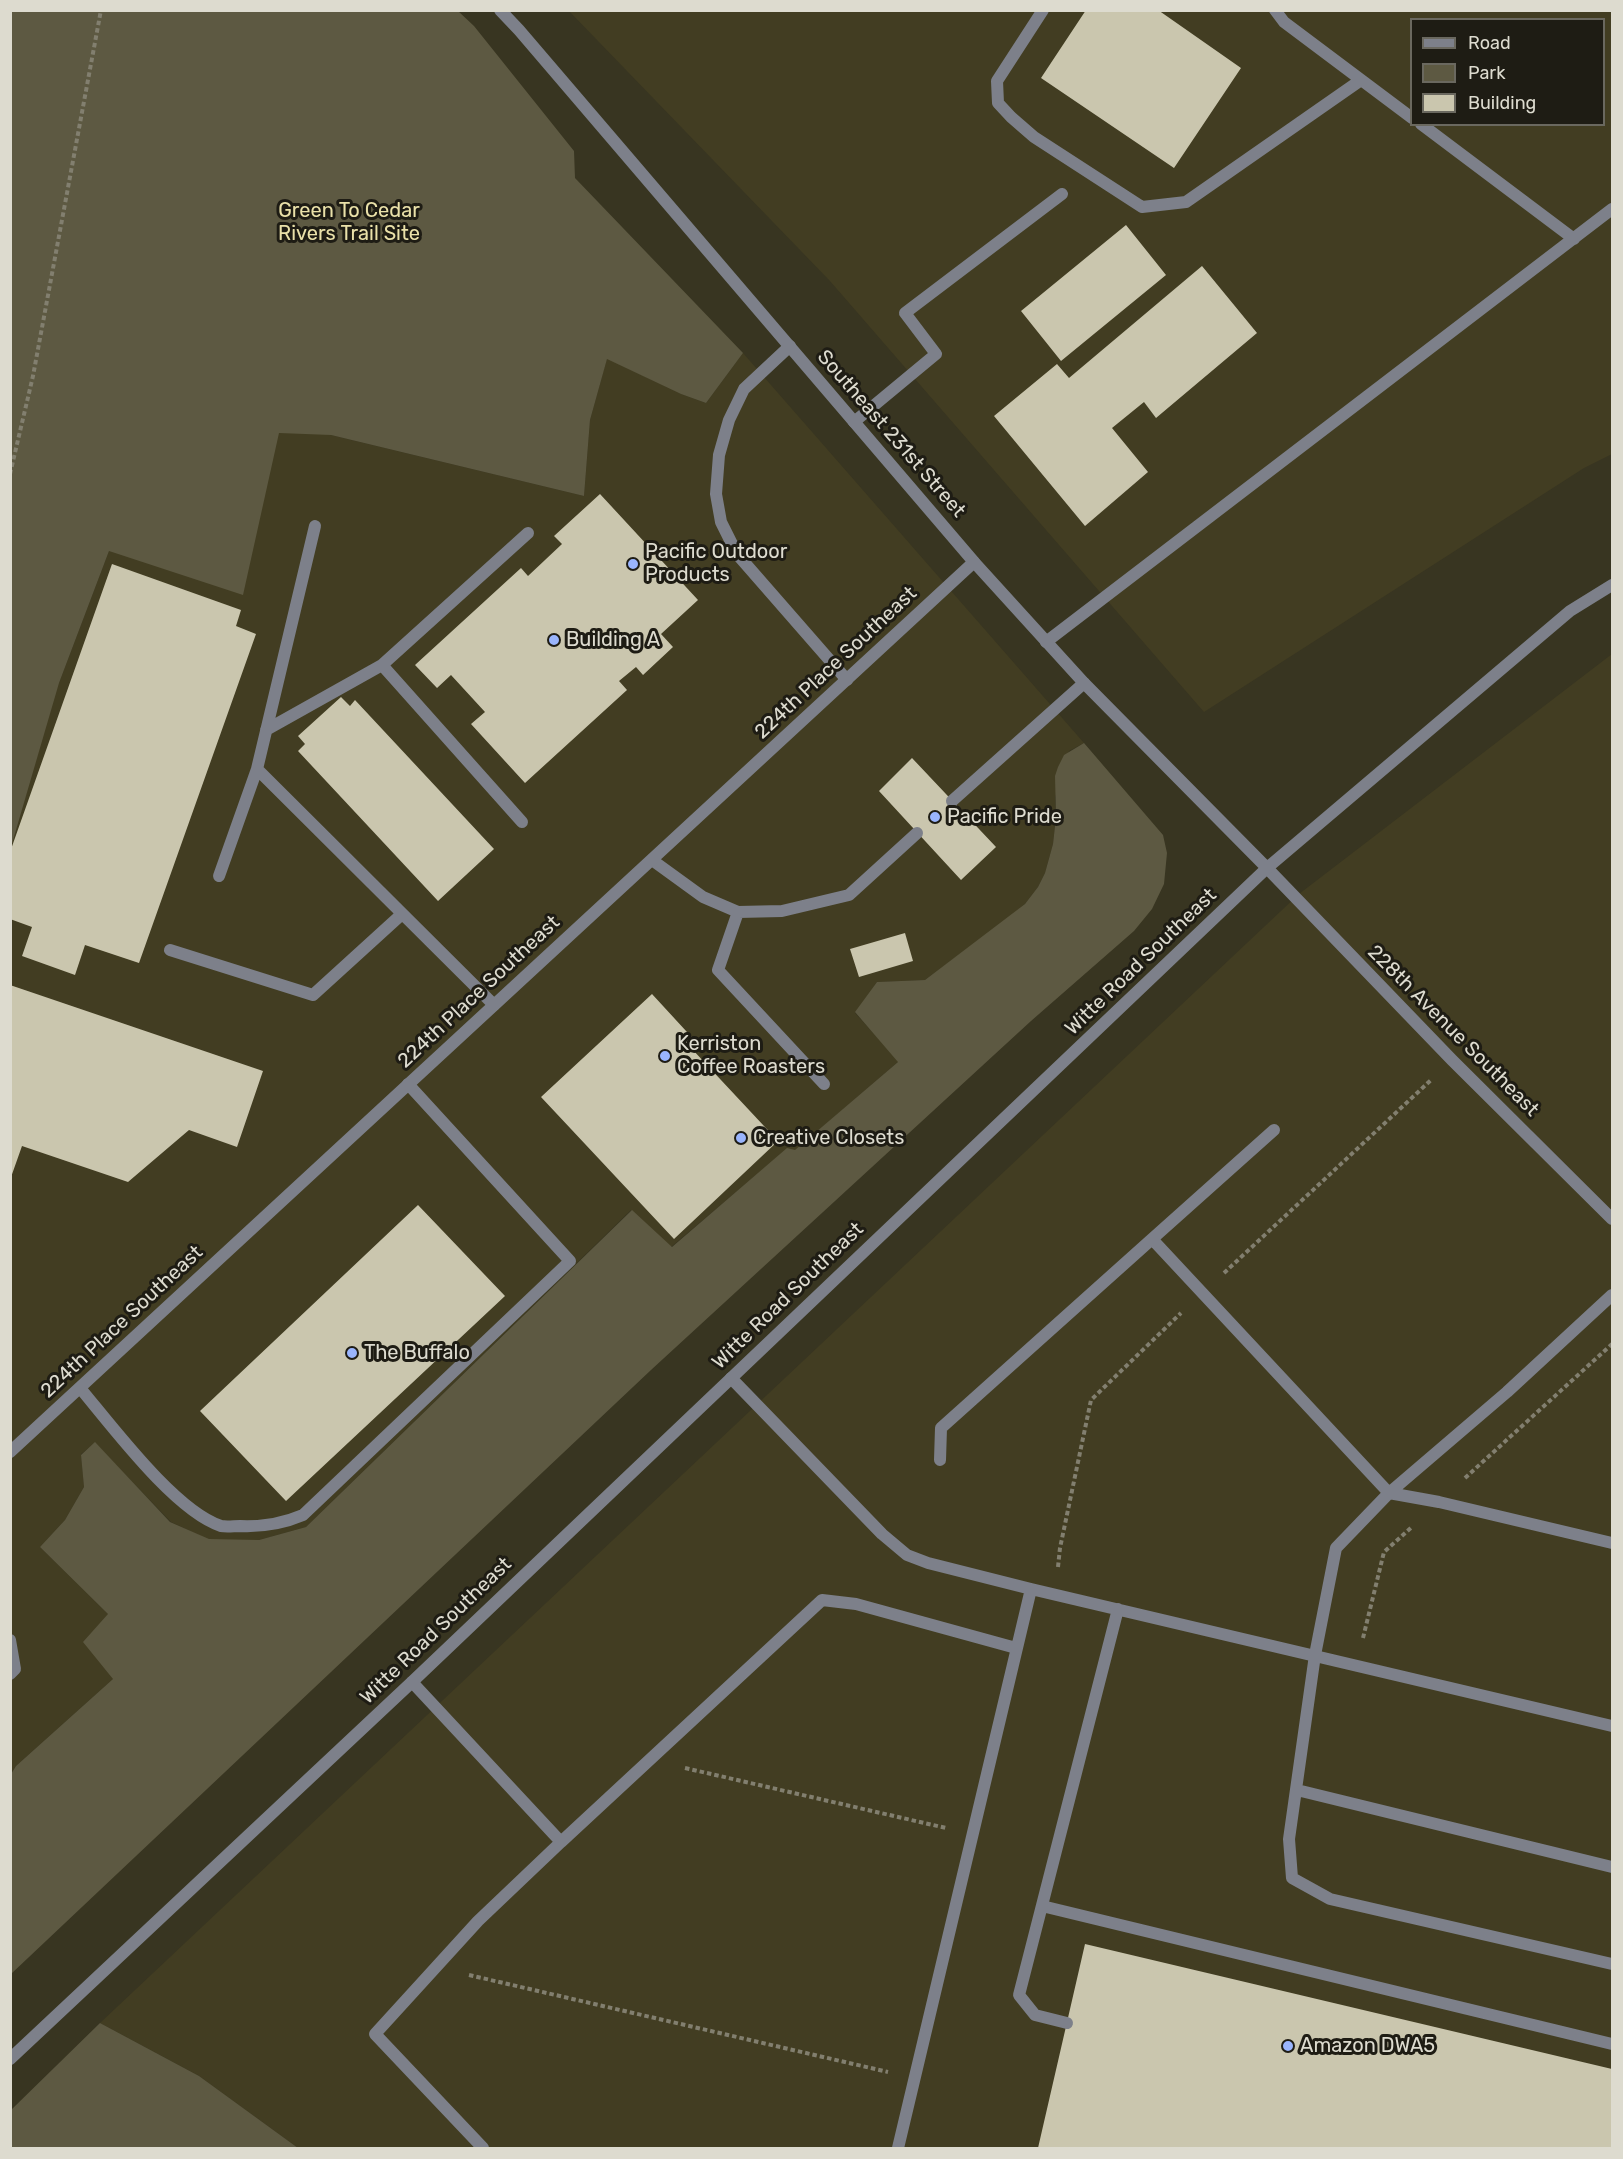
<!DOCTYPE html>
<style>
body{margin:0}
#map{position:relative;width:1623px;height:2159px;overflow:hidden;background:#383521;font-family:Rubik,sans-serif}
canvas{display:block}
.frame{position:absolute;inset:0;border:12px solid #dddbcf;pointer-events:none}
.legend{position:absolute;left:1410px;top:18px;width:195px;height:108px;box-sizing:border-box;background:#1e1c14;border:2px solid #6a685f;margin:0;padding:8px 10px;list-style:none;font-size:18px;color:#dddbcf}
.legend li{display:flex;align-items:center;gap:12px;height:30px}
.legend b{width:30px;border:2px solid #6a685f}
</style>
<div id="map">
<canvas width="1623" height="2159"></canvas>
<div class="frame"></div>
<ul class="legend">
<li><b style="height:8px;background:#7d808a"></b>Road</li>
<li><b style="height:16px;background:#5d5942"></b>Park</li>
<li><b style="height:16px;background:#cac6ae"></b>Building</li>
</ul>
</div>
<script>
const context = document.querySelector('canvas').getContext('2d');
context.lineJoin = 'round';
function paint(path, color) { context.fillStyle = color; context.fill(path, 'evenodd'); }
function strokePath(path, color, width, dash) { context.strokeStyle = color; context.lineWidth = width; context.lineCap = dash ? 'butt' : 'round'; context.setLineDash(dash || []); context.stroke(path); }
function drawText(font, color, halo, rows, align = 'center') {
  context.font = font + ' Rubik,sans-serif'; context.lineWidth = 6; context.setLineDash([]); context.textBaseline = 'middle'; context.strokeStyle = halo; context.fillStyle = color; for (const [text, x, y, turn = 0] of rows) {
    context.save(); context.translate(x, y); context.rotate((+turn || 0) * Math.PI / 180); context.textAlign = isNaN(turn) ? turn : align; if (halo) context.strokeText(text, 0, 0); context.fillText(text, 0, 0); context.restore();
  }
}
paint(new Path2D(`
 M569,11H1612V454L1584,468L1204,712L830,281ZM1412,20H1604V124H1412Z
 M743,353L1084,743L1069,751L1055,797L1056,817L1053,844L1045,873L1038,887L1025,904L1006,920L925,980L877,982L855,1013L899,1061L795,1151L787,1149L671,1247L631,1210L306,1527L259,1540H209L171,1522L95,1443L81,1454L84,1487L65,1520L40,1547L108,1614L113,1679L16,1766L11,1774L10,812L109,551L281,423L584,496L590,420L607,358L681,394L706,403Z
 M1612,654V2148H298L199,2076L100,2023L1299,894Z`), '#423d22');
paint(new Path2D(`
 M11,10L458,11L474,26L574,151L575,178L743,353L706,403L681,394L607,359L590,420L584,496L331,435L279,433L243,595L109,551L59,683L11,847Z
 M1084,743L1163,835L1167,853L1164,884L1152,909L1134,931L1031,1021L651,1370L11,1974V1774L16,1766L113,1679L83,1642L108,1614L40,1547L65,1520L84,1487L81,1455L95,1442L170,1522L209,1539L259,1540L306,1527L632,1210L672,1247L787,1148L795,1150L898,1062L855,1012L877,982L925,980L1025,904L1038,887L1045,873L1053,844L1056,817L1055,776L1058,767L1064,755Z
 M100,2023L199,2076L298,2148H11V2110Z`), '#5d5942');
paint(new Path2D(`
 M1086,10H1158L1241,68L1174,168L1041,78Z
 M1126,225L1166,275L1061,361L1021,311Z
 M1202,266L1257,333L1156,418L1144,402L1112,428L1148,472L1085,526L994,416L1057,364L1069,378Z
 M600,494L698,600L661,634L673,647L643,675L636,667L619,681L627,690L525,783L471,724L485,712L451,675L437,688L415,665L521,568L528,576L562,544L554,536Z
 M112,564L241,610L236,626L256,634L139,963L85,945L75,975L22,956L32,927L10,919V852Z
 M341,697L350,706L355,700L494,849L438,901L298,751L305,744L298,736Z
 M912,758L996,847L961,880L879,791Z
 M905,933L913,961L859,977L850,949Z
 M10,985L263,1071L237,1147L189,1130L128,1182L22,1146L10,1180Z
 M652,994L698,1044L692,1049L778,1141L674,1239L541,1097Z
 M418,1205L505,1296L286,1501L200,1411Z
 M1085,1944L1612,2069V2148H1038Z`), '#cac6ae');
strokePath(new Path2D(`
 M10,474L33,376L101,10
 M1224,1273L1431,1080
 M1465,1478L1612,1344
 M1058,1567L1060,1548L1091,1400L1181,1313
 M1363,1638L1384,1552L1413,1526
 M685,1768L946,1828
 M469,1975L888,2072`), '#827f6f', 4, [4.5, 3]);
strokePath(new Path2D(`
 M1043,10L997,81L998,103L1011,117L1034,137L1142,207L1186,202L1361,80
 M1275,10L1284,22L1412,118
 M1421,124L1574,239
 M790,346L744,389L729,420L719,455L716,494L721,522L737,554L847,680
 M854,422L936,354L905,313L1062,194
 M315,526L257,769L494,1005
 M1046,642L1612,209
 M266,730L382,665
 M952,801L1084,683
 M522,822L382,665L528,533
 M652,860L703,897L738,912L782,911L849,895L917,833
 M219,876L257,769
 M738,912L718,970L824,1084
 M170,950L313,995L402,914
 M1152,1239L1274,1130
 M1612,1295L1507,1392L1389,1493L1336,1548L1315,1655L1289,1839L1292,1878L1330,1899L1612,1964
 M731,1378L882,1534L907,1555L928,1563L1031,1589L1612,1726
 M80,1388C112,1426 175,1511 221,1526C227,1527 234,1526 240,1526C263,1527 282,1524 303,1515L570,1261L408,1084
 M940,1460L941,1428L1152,1239L1389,1493L1439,1502L1612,1543
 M10,1640L15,1669L10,1674
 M412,1682L561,1842L822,1600L856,1604L1016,1648
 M1297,1790L1612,1867
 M1042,1906L1612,2044
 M1067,2023L1035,2015L1019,1995L1118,1609
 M483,2148L375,2034L478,1921L561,1842
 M898,2148L1031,1589`), '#7d808a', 12);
strokePath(new Path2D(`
 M1267,868L1452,1060L1612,1219
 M10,1452L974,562`), '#7d808a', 12);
strokePath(new Path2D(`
 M500,10L519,30L974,562L1084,683L1267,868
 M10,2059L412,1682L1267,868L1570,611L1612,585`), '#7d808a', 12);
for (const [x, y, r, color] of [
 [633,564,6,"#9ab5fd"],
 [554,640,6,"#9ab5fd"],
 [935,817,6,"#9ab5fd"],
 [665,1056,6,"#9ab5fd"],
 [741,1138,6,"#9ab5fd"],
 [352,1353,6,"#9ab5fd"],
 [1288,2046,6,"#9ab5fd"]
]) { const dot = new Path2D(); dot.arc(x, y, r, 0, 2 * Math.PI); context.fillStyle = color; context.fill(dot); strokePath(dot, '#1e1c14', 2); }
drawText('20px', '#eae1a9', '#1e1c14', [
 ["Green To Cedar",349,211],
 ["Rivers Trail Site",349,234]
]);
drawText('20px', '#dddbcf', '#1e1c14', [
 ["Southeast 231st Street",891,434,49],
 ["224th Place Southeast",836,663,-43],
 ["Witte Road Southeast",1141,962,-44],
 ["224th Place Southeast",479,992,-43],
 ["228th Avenue Southeast",1453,1031,45],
 ["Witte Road Southeast",788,1296,-44],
 ["224th Place Southeast",122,1322,-43],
 ["Witte Road Southeast",436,1631,-44]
]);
drawText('20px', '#dddbcf', '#1e1c14', [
 ["Pacific Outdoor",645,552],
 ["Products",645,575],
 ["Building A",566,640],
 ["Pacific Pride",947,817],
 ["Kerriston",677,1044],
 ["Coffee Roasters",677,1067],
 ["Creative Closets",753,1138],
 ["The Buffalo",364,1353],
 ["Amazon DWA5",1300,2046]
], 'left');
</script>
